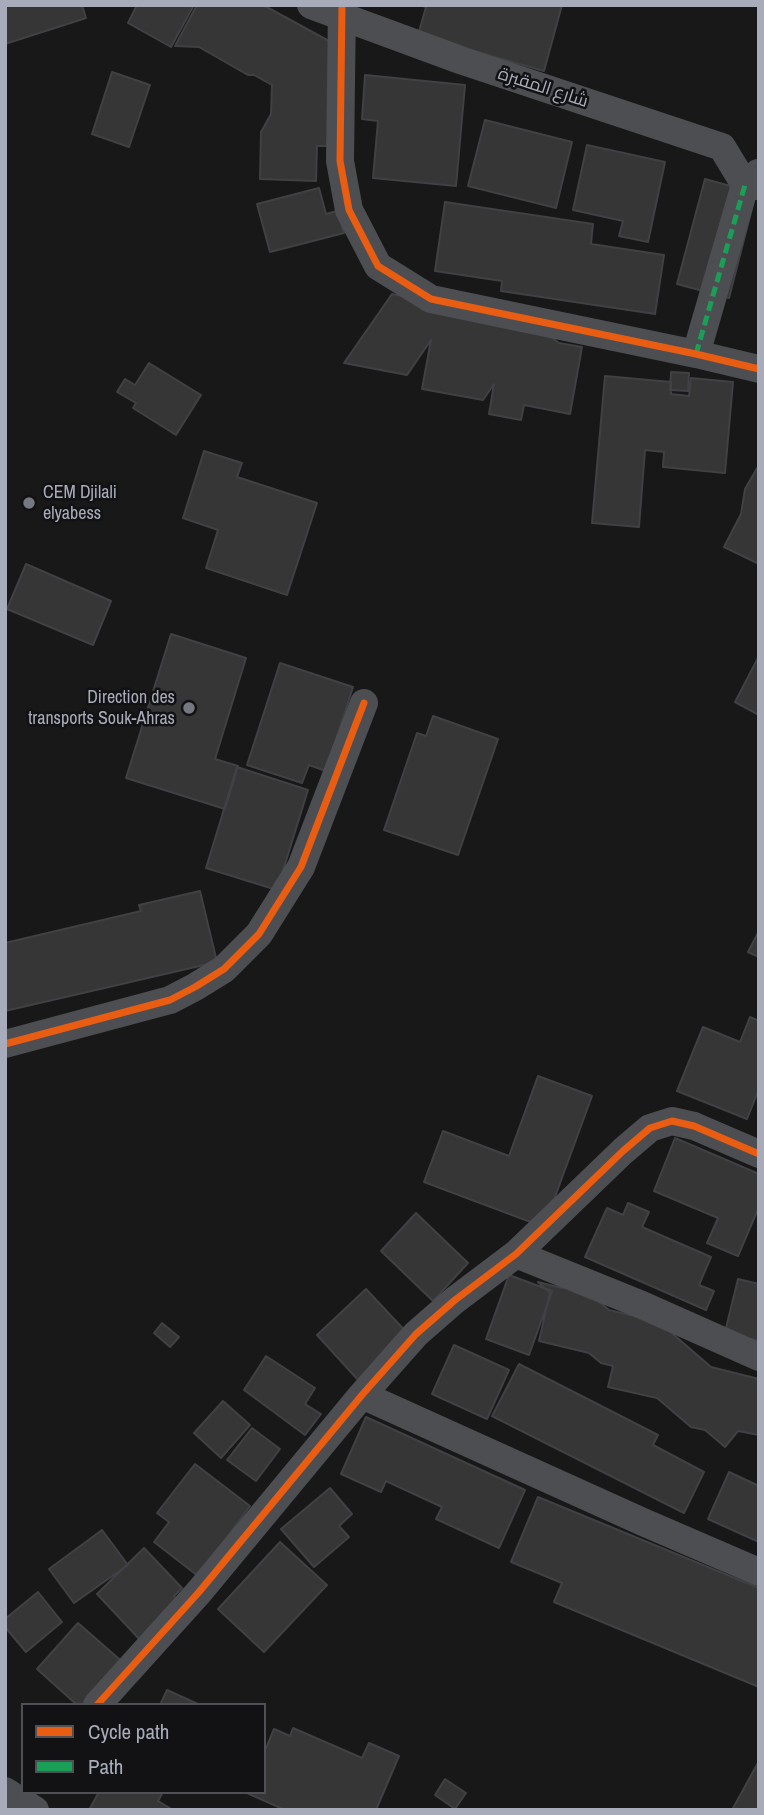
<!DOCTYPE html>
<meta charset="utf-8">
<style>
body{margin:0}
#map{position:relative;width:764px;height:1815px;overflow:hidden;background:#181818;font-family:"Archivo Narrow",sans-serif}
canvas{display:block}
.frame{position:absolute;inset:0;border:7px solid #a8acba;pointer-events:none}
.legend{position:absolute;left:21px;top:1703px;width:245px;height:91px;box-sizing:border-box;background:#121214;border:2px solid #4e5056;margin:0;padding:9px 12px;list-style:none;font-size:21px;color:#a8acba}
.legend li{display:flex;align-items:center;gap:14px;height:35px}
.legend b{width:35px;border:2px solid #4e5056}
</style>
<div id="map">
<canvas width="764" height="1815"></canvas>
<div class="frame"></div>
<ul class="legend">
<li><b style="height:9px;background:#e95d12"></b>Cycle path</li>
<li><b style="height:9px;background:#1a9f57"></b>Path</li>
</ul>
</div>
<script>
const context = document.querySelector('canvas').getContext('2d');
context.lineJoin = 'round';
function paint(path, color) { context.fillStyle = color; context.fill(path, 'evenodd'); }
function strokePath(path, color, width, dash) { context.strokeStyle = color; context.lineWidth = width; context.lineCap = dash ? 'butt' : 'round'; context.setLineDash(dash || []); context.stroke(path); }
function drawText(font, color, halo, rows, align = 'center') {
  context.font = font + ' "Archivo Narrow",Cairo,sans-serif'; context.lineWidth = 5; context.setLineDash([]); context.textBaseline = 'middle'; context.strokeStyle = halo; context.fillStyle = color; for (const [text, x, y, turn = 0] of rows) {
    context.save(); context.translate(x, y); context.rotate((+turn || 0) * Math.PI / 180); context.textAlign = isNaN(turn) ? turn : align; if (halo) context.strokeText(text, 0, 0); context.fillText(text, 0, 0); context.restore();
  }
}
const building = new Path2D(`
 M5,5H82L86,18L5,44Z
 M137,5H194L171,47L128,23Z
 M197,5H263L340,47L334,146H317L316,181L260,179L261,132L271,114L272,85L254,75H248L199,47L175,46Z
 M420,5H562L544,71L418,35L426,7Z
 M112,72L150,85L129,147L92,134Z
 M365,75L465,85L456,186L373,178L378,121L362,119Z
 M485,120L572,142L556,208L468,186Z
 M587,145L665,162L648,242L619,236L623,221L573,210Z
 M705,179L756,193L729,298L677,284Z
 M319,188L326,214L337,211L344,233L270,252L257,204Z
 M445,202L593,224L591,244L664,255L655,314L501,291L502,281L435,271Z
 M392,294L488,313L543,331L559,343L582,347L570,414L524,405L521,420L489,414L494,384L483,400L422,389L431,340L407,375L344,363Z
 M149,363L201,395L176,435L133,408L136,403L117,392L125,379L135,385Z
 M671,372L689,373L688,391L670,390Z
 M605,376L671,382V394L689,396L691,378L733,382L725,473L663,467L664,452L645,450L639,527L592,523Z
 M204,451L242,463L237,477L317,503L287,595L206,568L218,530L183,518Z
 M759,465V564L724,547L741,514L745,489Z
 M26,564L111,601L93,645L7,609Z
 M171,634L246,658L215,759L238,766L225,809L126,778Z
 M759,656V715L735,702Z
 M280,663L353,687L326,771L309,765L302,783L247,765Z
 M433,716L498,739L458,855L384,830L417,733L426,736Z
 M237,767L308,790L277,890L206,868Z
 M200,891L217,962L5,1011V943L141,911L139,905Z
 M759,931V957L748,952Z
 M750,1017L759,1021V1089L747,1119L677,1091L703,1027L740,1042Z
 M538,1076L592,1096L544,1227L424,1182L443,1131L509,1156Z
 M675,1138L759,1174V1207L738,1256L707,1243L718,1218L654,1191Z
 M628,1203L649,1212L642,1227L711,1257L699,1285L714,1291L706,1310L585,1257L607,1208L623,1215Z
 M416,1213L468,1263L433,1301L381,1251Z
 M509,1275L552,1291L529,1355L486,1339Z
 M571,1278L609,1310L659,1322L711,1367L759,1379V1435L738,1431L725,1447L705,1430L691,1427L657,1398L608,1387L613,1366L601,1363L589,1353L539,1341L550,1293L538,1282L562,1288Z
 M738,1279L759,1284V1341L725,1332Z
 M366,1289L409,1335L359,1381L317,1335Z
 M162,1323L179,1337L170,1347L154,1333Z
 M454,1345L509,1370L487,1419L432,1394Z
 M266,1356L315,1388L305,1404L321,1414L305,1435L244,1390Z
 M519,1364L658,1435L653,1445L704,1472L684,1513L492,1416Z
 M223,1401L250,1425L221,1458L194,1433Z
 M366,1417L525,1490L499,1548L436,1519L442,1507L386,1481L381,1492L341,1474Z
 M252,1428L280,1449L256,1481L227,1460Z
 M195,1464L250,1506L198,1576L154,1542L169,1522L157,1513Z
 M729,1472L759,1486V1542L708,1519Z
 M330,1488L352,1514L339,1526L349,1537L314,1567L281,1529Z
 M538,1497L759,1588V1687L554,1602L562,1583L511,1562Z
 M102,1530L128,1565L74,1603L49,1569Z
 M280,1542L327,1585L264,1652L218,1609Z
 M144,1548L182,1588L174,1596L182,1606L143,1643L97,1594Z
 M38,1592L62,1622L26,1652L5,1627V1619Z
 M78,1623L126,1665L91,1705H77L37,1669Z
 M167,1690L200,1705H160Z
 M293,1728L362,1758L369,1743L399,1756L376,1810H285L247,1793L264,1792V1753L274,1729L290,1736Z
 M759,1761V1810H732Z
 M445,1779L466,1793L455,1809L435,1795Z
 M99,1792H163L158,1801L173,1810H89Z`);
paint(building, '#363637');
strokePath(building, '#404144', 2);
strokePath(new Path2D(`
 M311,5L463,61L722,147L745,185L759,186
 M342,5L340,161L349,210L378,266L431,299L696,354L759,369
 M696,354L745,185L758,173
 M5,1044L170,1000L195,987L224,969L259,934L301,867L364,703
 M516,1254L642,1305L759,1357
 M362,1395L643,1522L759,1572
 M97,1705L199,1592L362,1395L416,1334L455,1300L516,1254L623,1151L650,1128L672,1121L694,1126L759,1154
 M5,1791L35,1810`), '#4d4e52', 28);
strokePath(new Path2D(`
 M696,354L745,185`), '#1a9f57', 5, [10, 5]);
strokePath(new Path2D(`
 M342,5L340,161L349,210L378,266L431,299L696,354L759,369
 M5,1044L170,1000L195,987L224,969L259,934L301,867L364,703
 M97,1705L199,1592L362,1395L416,1334L455,1300L516,1254L623,1151L650,1128L672,1121L694,1126L759,1154`), '#e95d12', 7);
for (const [x, y, r, color] of [
 [29,503,7,"#767881"],
 [189,708,7,"#767881"]
]) { const dot = new Path2D(); dot.arc(x, y, r, 0, 2 * Math.PI); context.fillStyle = color; context.fill(dot); strokePath(dot, '#121214', 2.5); }
drawText('18px', '#a8acba', '#121214', [
 ["شارع المقبرة",543,88,18]
]);
drawText('18px', '#a8acba', '#121214', [
 ["CEM Djilali",43,493],
 ["elyabess",43,514],
 ["Direction des",175,698,"right"],
 ["transports Souk-Ahras",175,719,"right"]
], 'left');
</script>
